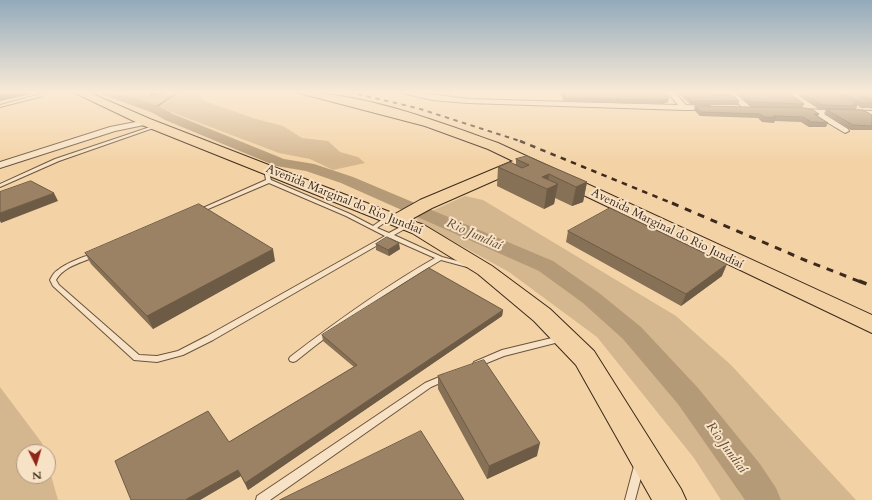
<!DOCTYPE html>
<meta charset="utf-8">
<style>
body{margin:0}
#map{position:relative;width:872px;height:500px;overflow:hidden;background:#f3d3a6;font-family:Cardo,serif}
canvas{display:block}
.north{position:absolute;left:16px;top:444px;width:40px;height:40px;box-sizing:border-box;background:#f7e2c5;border:1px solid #ad9881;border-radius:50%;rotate:175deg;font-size:11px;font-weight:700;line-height:16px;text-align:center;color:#3d2a1c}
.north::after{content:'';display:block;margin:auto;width:14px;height:18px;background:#8f2418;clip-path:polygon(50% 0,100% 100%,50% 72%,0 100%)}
</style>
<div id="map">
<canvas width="872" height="500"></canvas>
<div class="north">N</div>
</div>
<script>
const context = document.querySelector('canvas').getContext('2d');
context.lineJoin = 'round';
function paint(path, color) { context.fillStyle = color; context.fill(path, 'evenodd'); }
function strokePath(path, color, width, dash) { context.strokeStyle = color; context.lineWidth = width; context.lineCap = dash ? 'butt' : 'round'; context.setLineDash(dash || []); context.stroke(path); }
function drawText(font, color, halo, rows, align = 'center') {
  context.font = font + ' Cardo,serif'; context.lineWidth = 4; context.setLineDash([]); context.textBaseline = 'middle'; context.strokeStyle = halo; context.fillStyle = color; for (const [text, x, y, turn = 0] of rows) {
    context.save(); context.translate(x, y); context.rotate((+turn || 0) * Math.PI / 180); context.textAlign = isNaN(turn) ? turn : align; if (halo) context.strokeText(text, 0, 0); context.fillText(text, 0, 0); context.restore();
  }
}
paint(new Path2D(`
 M121,93H203L199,95L207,102L256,119L283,126L302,138L328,141L340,152L358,157L365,163L333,170L310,159L279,153Z
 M465,196L483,200L676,316L731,365L856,500H721L694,458L597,337L509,272L420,223L416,218Z
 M0,387L42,443L44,452H24V476H48V465L58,500H0Z`), '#d4b68f');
strokePath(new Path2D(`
 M153,109L178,92`), '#856d53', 2);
paint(new Path2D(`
 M96,92C122,92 150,101 173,114L284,159L314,164L353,177L553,261L599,293L641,327L698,388L760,464L776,488L781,500H745L678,404L623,339L583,303L539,271L341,183L306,171L276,166L165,120L153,113Z`), '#b59a77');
const service = new Path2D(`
 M43,92H47L43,96L0,107V105L41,94Z
 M156,125L159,126L59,161L0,187V184L55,159Z
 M264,168H268V169L271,180L350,214L373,226L387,216H391L392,217L391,218L377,228L389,233L406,224H410L411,225L410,226L394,235L442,257L469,264L470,265L467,267L441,260C390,290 342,324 296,361L293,362L290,361L289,359L290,357C337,321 384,287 435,258L390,238L213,340L183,355L157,362L134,360L53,286L50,280C52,276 54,272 58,270C64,264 90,253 97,254L98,255L97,256C83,262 64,266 56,280L59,285L139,355L157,356L178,351L207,336L385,236L346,216L269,183L201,212H197L196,211L266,180L264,169Z
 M560,336L563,337L564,339L563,341L504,356L477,367L474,366L473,364L474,362L502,350Z
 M444,375L447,376L448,378L447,380L431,387L270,500H256L257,496L425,383Z
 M639,461L642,463L644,466L635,500H625L634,466L636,463Z`);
const minor = new Path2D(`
 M398,92H414L468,99L678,105L667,92H674L686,105L709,106L713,108L709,110H685L468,103L432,100Z
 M727,92H735L753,109L746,111Z
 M797,109L872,111V115L824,114L848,129L849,131L845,133L813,114L797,113Z
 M146,120L150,122L149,124L115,131L0,168V162L110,127Z`);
const primary = new Path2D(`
 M73,92H88L150,119L395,214L420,200L513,161L488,149L425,126L295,92C361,92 436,121 498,143L872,315V333L525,167L432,208L410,220L424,225L492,266L550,309L594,351L681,489L686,500H652L576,365L534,321L478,274L412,233L142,125Z`);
strokePath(service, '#6a543e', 2);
strokePath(minor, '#6a543e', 2);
strokePath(primary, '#3d2a1c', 2);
paint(service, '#f7e2c5');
paint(minor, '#f7e2c5');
paint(primary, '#f3d3a6');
strokePath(new Path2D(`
 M349,92L417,108L523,142`), '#3d2a1c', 2, [4.5, 4.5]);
strokePath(new Path2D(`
 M520,141L674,204`), '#3d2a1c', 2.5, [5.5, 5.5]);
strokePath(new Path2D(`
 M672,203L807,261L861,282`), '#3d2a1c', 3, [7, 7]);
strokePath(new Path2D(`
 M859,281L872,286`), '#3d2a1c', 3.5, [8, 8]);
paint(new Path2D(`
 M560,92H664L668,102L661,104L564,102Z
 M677,92H729V96L739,101L738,105H691Z
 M733,92H788L804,104L802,108L751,107Z
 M793,92H872V109L870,108L871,105L870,108H861L857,105V106L856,110L872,115V130H851L824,113L826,110H820L799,96L800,93H794Z
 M695,106L819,114L818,116L828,123L826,127H809L801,122L775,121L774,123L762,122L758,118L700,116L694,110Z
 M516,159L587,182L583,202L572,206L555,198L554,204L544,209L497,186L498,167L516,164Z
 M568,231L722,276L681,306L566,242Z
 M376,244L400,249L389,256L376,250Z
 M85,253L275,261L153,329L91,264Z
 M503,310L502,316L248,490L241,476L200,500L229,442L354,367L323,341L322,335Z
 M438,376L537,456L487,479L438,389Z`), '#867056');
paint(new Path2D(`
 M8,92H31L32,94L0,101V94Z
 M149,92H167L166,94L151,96Z
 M669,98L668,102L661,104L662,100Z
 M549,174L547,189L558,184L554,204L544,209L547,189L542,177Z
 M587,182L583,202L572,206L576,187Z
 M54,193L58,201L1,223L0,221V213Z
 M399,243L400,249L389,256L388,250Z
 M273,249L275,261L153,329L147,316Z
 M727,264L722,276L681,306L686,294Z
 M503,310L502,316L248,490L245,483Z
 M540,443L537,456L487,479L489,466Z
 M238,470L241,476L200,500H185Z`), '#6d5b46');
const building = new Path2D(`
 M0,92H8L0,94Z
 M562,92H664L669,98L662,100L565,98Z
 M683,92H705L708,95L734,96L739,101H692Z
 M740,92H788L804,104L752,102Z
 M801,92H837L858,104H853L857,106L822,105Z
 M842,92H872V100L866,97H859L872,103H863Z
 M695,106L805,108L813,110L819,114H814L828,123L811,122L803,117L773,116L776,118L764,117L760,114L701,112Z
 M826,109L863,110L872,115V126L853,125Z
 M527,156L587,182L576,187L549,174L542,177L558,184L547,189L498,167L510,162L522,168L529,165L516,159Z
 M31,181L54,193L0,213V192Z
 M199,204L273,249L147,316L85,253Z
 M610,208L727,264L686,294L568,231Z
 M387,237L399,243L388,250L376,244Z
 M429,268L503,310L245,483L238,470L185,500H131L115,461L208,411L229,442L357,365L322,335Z
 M484,360L540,443L489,466L438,376Z
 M421,431L464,500H280Z`);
paint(building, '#9c8264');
strokePath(building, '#6d5b46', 1);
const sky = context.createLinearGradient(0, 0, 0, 162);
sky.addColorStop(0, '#93aabb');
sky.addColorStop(0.57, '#faebd7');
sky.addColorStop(1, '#faebd700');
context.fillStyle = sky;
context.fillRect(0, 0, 872, 162);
drawText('12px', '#3d2a1c', '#f7e2c5', [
 ["Avenida Marginal do Rio Jundiaí",344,200,22],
 ["Avenida Marginal do Rio Jundiaí",667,229,26]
]);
drawText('italic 13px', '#5b4633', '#f7e2c5', [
 ["Rio Jundiaí",474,235,24],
 ["Rio Jundiaí",726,448,54]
]);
</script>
